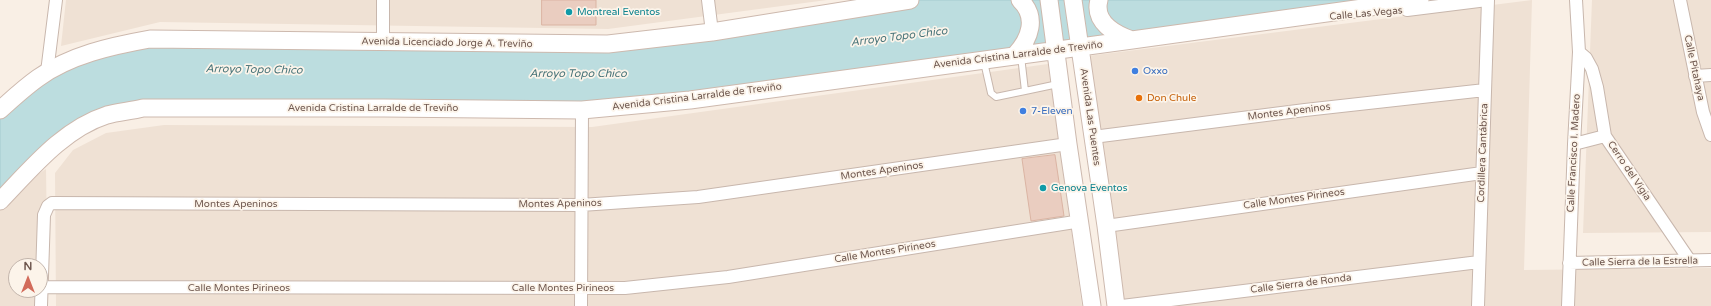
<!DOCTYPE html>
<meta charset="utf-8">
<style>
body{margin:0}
#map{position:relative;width:1711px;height:306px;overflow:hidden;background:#f9efe5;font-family:"Varela Round",sans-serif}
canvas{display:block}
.north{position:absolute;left:8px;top:258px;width:40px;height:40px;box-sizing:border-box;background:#fcf4ea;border:1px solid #c3b5ac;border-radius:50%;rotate:0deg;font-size:11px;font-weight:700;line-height:16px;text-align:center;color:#6e574e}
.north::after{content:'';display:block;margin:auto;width:14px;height:18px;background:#d26b5a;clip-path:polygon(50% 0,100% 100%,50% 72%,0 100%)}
</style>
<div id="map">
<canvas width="1711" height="306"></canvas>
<div class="north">N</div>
</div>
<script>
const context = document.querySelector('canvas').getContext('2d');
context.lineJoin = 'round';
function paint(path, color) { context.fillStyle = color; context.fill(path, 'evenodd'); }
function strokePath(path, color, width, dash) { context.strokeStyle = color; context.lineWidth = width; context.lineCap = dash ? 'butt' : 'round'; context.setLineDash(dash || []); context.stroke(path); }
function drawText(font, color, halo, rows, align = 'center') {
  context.font = font + ' "Varela Round",sans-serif'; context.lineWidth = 3.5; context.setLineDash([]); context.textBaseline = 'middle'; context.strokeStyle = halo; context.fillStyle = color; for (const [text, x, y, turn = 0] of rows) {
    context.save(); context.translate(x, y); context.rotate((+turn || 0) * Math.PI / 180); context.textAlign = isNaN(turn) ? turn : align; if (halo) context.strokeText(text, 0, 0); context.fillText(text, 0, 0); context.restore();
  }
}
paint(new Path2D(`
 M66,0H827L608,29L160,22L61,46Z
 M1532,0L1524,270L1711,268V306H1125L1088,56Z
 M1592,0H1711V232L1583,233Z
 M1048,64L1082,306H56L55,173L73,150L106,133L164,125L592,127Z
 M46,169L48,306H0V199ZM16,266H40V290H16Z`), '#efe1d4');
const water = new Path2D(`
 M910,0H1421L582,110L143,108L75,131L0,201V110L37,79L113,46L547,44Z`);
paint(water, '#bcdddf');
strokePath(water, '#a4ccd0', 1);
const building = new Path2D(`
 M542,0H596V25H542Z
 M1055,155L1064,216L1031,221L1022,159Z`);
paint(building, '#eacdc0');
strokePath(building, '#dbb4a3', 1);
const lane = new Path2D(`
 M984,62L991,93L996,97L1025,91L1021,56
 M1025,91L1058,84`);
const street = new Path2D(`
 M708,0L712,32
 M1680,0L1703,112L1711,135
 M1407,10L1487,0
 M383,42V0
 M1579,52L1586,58L1592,69L1597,87L1605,136L1690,261
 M47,72L56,0
 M1695,76L1711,75
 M1093,137L1305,110L1485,90
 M1574,144L1605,136
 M1106,226L1482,173
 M1569,263L1711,260
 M41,287L625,288L728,277L1081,221
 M41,306L44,215L48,206L52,203L581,205L698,197L1068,144
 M581,306L582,110
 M1122,306L1479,262
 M1478,306L1488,0
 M1568,306L1574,144L1579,52L1576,0`);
const secondary = new Path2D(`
 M1049,0L1068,144L1092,306
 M1073,0L1106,226L1116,306
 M1099,0C1093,22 1115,34 1132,40
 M1015,55C1030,39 1038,17 1020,0
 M0,110C12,99 24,88 38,78C70,55 111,46 150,39L608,44L712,32L910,0
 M0,201C31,169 63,129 107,115C118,112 131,111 143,108H384L582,110L690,100L1132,40L1420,0`);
strokePath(lane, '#c8b7ad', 8);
strokePath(street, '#c8b7ad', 14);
strokePath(secondary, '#cdb9ae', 19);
strokePath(lane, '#fff', 6);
strokePath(street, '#fff', 12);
strokePath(secondary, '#fff', 17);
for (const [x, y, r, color] of [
 [569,12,4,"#0f9aa8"],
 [1135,71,4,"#3f7fe0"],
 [1139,98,4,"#e8710a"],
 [1023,111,4,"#3f7fe0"],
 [1043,188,4,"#0f9aa8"]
]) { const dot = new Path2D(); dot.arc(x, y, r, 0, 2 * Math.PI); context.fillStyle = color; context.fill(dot); strokePath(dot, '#fcf4ea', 1.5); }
drawText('10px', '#0d838f', '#fcf4ea', [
 ["Montreal Eventos",577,12],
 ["Genova Eventos",1051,188]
], 'left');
drawText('10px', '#6e574e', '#fcf4ea', [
 ["Calle Las Vegas",1366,14,-5],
 ["Avenida Licenciado Jorge A. Treviño",447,43,1],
 ["Avenida Cristina Larralde de Treviño",1018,55,-7],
 ["Calle Pitahaya",1694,68,78],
 ["Avenida Cristina Larralde de Treviño",697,97,-7],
 ["Avenida Cristina Larralde de Treviño",373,108],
 ["Montes Apeninos",1289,112,-7],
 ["Avenida Las Puentes",1090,117,82],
 ["Cordillera Cantábrica",1483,153,-88],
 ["Calle Francisco I. Madero",1574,153,-87],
 ["Montes Apeninos",882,171,-8],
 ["Cerro del Vigia",1629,171,56],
 ["Calle Montes Pirineos",1294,199,-8],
 ["Montes Apeninos",236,204],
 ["Montes Apeninos",560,204,-1],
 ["Calle Montes Pirineos",885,252,-9],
 ["Calle Sierra de la Estrella",1640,262,-1],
 ["Calle Sierra de Ronda",1301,284,-7],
 ["Calle Montes Pirineos",239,288],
 ["Calle Montes Pirineos",563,288]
]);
drawText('10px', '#366cbe', '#fcf4ea', [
 ["Oxxo",1143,71],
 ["7-Eleven",1031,111]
], 'left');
drawText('10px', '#c56008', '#fcf4ea', [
 ["Don Chule",1147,98]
], 'left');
drawText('italic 11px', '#477378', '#fcf4ea', [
 ["Arroyo Topo Chico",899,37,-7],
 ["Arroyo Topo Chico",254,70,1],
 ["Arroyo Topo Chico",578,74]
]);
</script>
